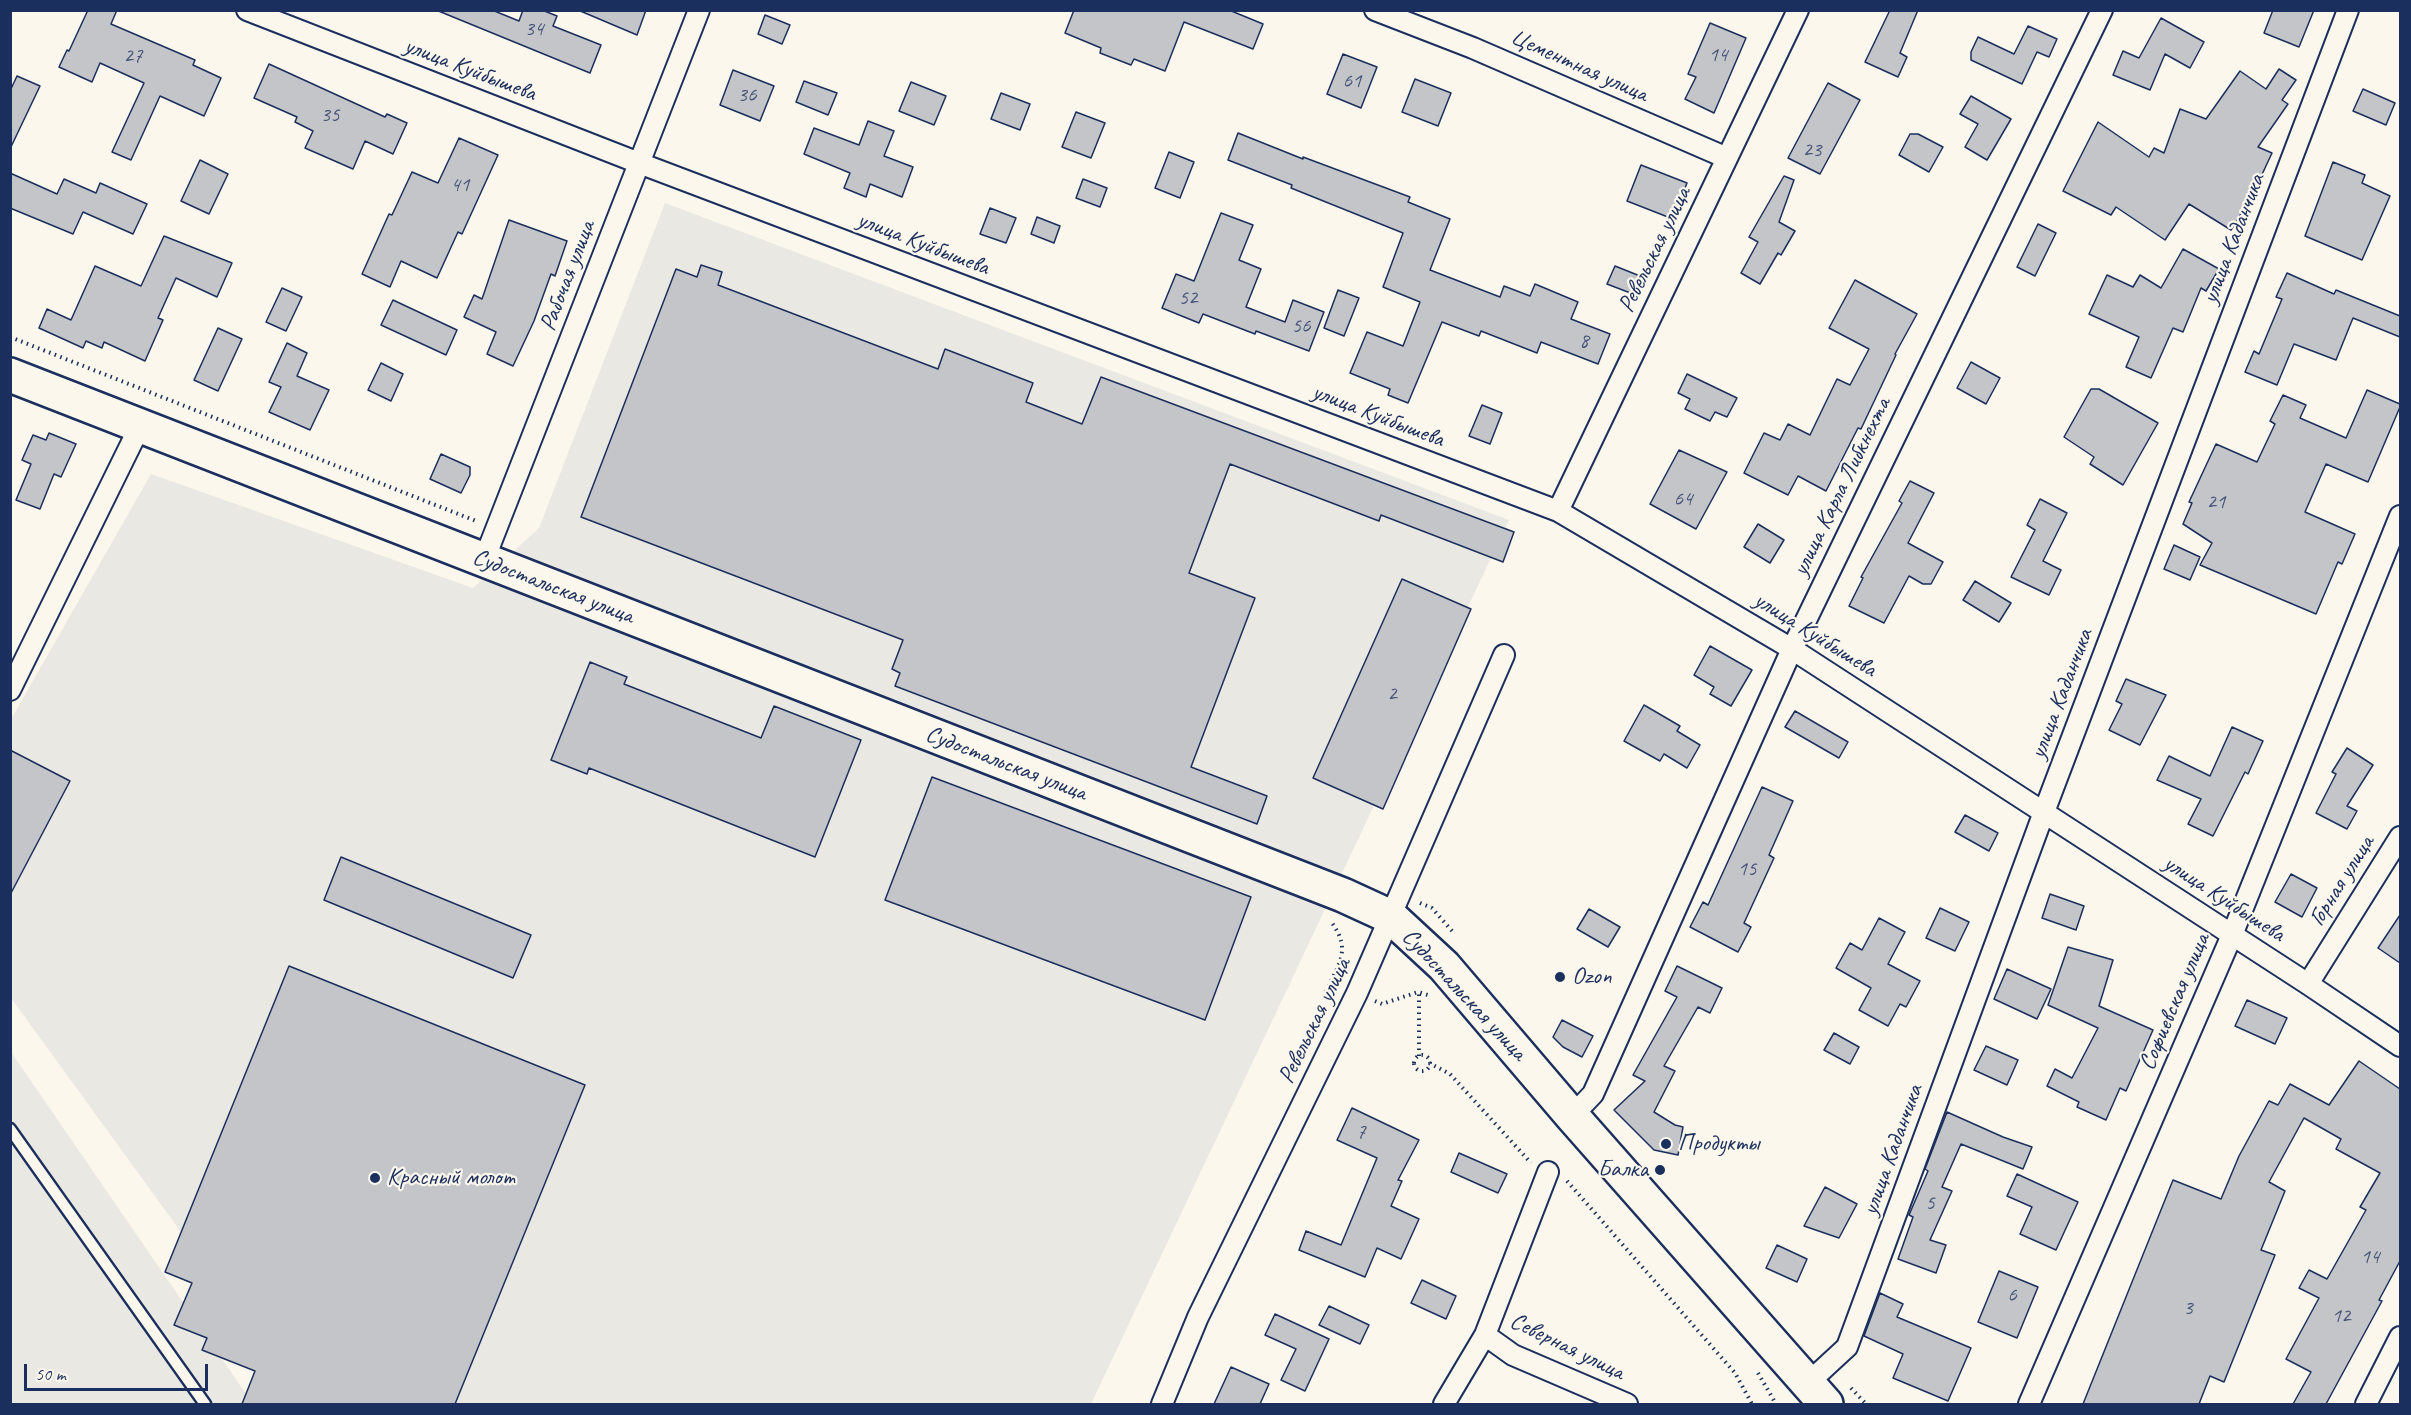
<!DOCTYPE html>
<meta charset="utf-8">
<style>
body{margin:0}
#map{position:relative;width:2411px;height:1415px;overflow:hidden;background:#fbf7ec;font-family:Caveat,sans-serif}
canvas{display:block}
.frame{position:absolute;inset:0;border:12px solid #1b2f5e;pointer-events:none}
.scale{position:absolute;left:24px;top:1364px;width:184px;height:27px;box-sizing:border-box;border:3px solid #1b2f5e;border-top:0;padding-left:8px;font-size:18px;line-height:21px;white-space:nowrap;color:#1b2f5e;-webkit-text-stroke:4px #fbf7ec;paint-order:stroke}
</style>
<div id="map">
<canvas width="2411" height="1415"></canvas>
<div class="frame"></div>
<div class="scale">50 m</div>
</div>
<script>
const context = document.querySelector('canvas').getContext('2d');
context.lineJoin = 'round';
function paint(path, color) { context.fillStyle = color; context.fill(path, 'evenodd'); }
function strokePath(path, color, width, dash) { context.strokeStyle = color; context.lineWidth = width; context.lineCap = dash ? 'butt' : 'round'; context.setLineDash(dash || []); context.stroke(path); }
function drawText(font, color, halo, rows, align = 'center') {
  context.font = font + ' Caveat,sans-serif'; context.lineWidth = 4.5; context.setLineDash([]); context.textBaseline = 'middle'; context.strokeStyle = halo; context.fillStyle = color; for (const [text, x, y, turn = 0] of rows) {
    context.save(); context.translate(x, y); context.rotate((+turn || 0) * Math.PI / 180); context.textAlign = isNaN(turn) ? turn : align; if (halo) context.strokeText(text, 0, 0); context.fillText(text, 0, 0); context.restore();
  }
}
paint(new Path2D(`
 M665,203L1509,520L1091,1404H306L11,998L10,721L151,474L473,588L539,528Z
 M11,1052L253,1404H11Z`), '#eae8e2');
const building = new Path2D(`
 M88,10H117L111,24L195,60L193,65L221,78L204,116L160,96L131,160L112,152L144,83L100,63L92,82L59,67L67,50L69,51Z
 M436,10H492L519,21L523,10H542L557,16L553,26L601,45L590,73Z
 M578,10H646L637,35Z
 M1074,10H1229L1263,24L1253,49L1184,22L1165,71L1134,59L1131,65L1100,53L1101,48L1065,33Z
 M1890,10H1918L1900,53L1907,57L1898,77L1865,62Z
 M2273,10H2314L2299,47L2264,33Z
 M765,15L790,25L782,44L758,34Z
 M2161,18L2204,42L2190,68L2165,54L2150,90L2113,75L2123,51L2139,58Z
 M1710,23L1746,38L1714,113L1685,99L1696,77L1688,74Z
 M2028,26L2057,39L2049,57L2037,52L2022,84L1971,60V52L1978,37L2014,54Z
 M1343,54L1377,67L1361,108L1327,94Z
 M269,64L385,117L387,114L407,123L393,154L365,141L353,169L305,148L313,131L295,122L297,117L254,98Z
 M2279,69L2296,80L2282,100L2288,104L2258,147L2272,153L2252,196L2231,230L2189,204L2165,240L2116,207L2111,215L2063,191L2098,122L2149,157L2154,148L2164,153L2180,109L2206,119L2240,71L2266,89Z
 M733,70L774,86L760,121L720,105Z
 M17,76L40,86L10,149V91Z
 M1415,79L1451,93L1438,126L1402,112Z
 M804,81L837,93L828,115L796,102Z
 M911,82L946,96L934,125L899,111Z
 M1828,83L1860,100L1820,174L1788,158Z
 M2363,89L2395,103L2386,125L2353,111Z
 M1001,93L1030,104L1020,130L991,119Z
 M1971,96L2011,119L1987,160L1965,147L1978,124L1960,114Z
 M1076,112L1105,123L1091,158L1062,147Z
 M868,121L894,131L884,156L913,167L902,197L870,184L866,197L844,188L850,173L804,154L814,128L859,145Z
 M1238,133L1303,159V157L1410,197L1408,202L1450,219L1430,270L1500,297L1504,286L1530,296L1535,284L1578,302L1571,319L1610,334L1598,364L1541,342L1537,353L1481,331L1479,336L1442,322L1408,403L1388,395L1390,389L1350,373L1367,332L1403,346L1420,302L1383,287L1403,233L1291,188L1292,185L1228,160Z
 M1910,134H1918L1943,147L1929,172L1899,155Z
 M459,138L498,155L462,234L458,232L437,278L401,261L390,287L362,274L389,214L392,215L412,172L438,183Z
 M1169,152L1194,162L1180,198L1155,188Z
 M200,160L228,174L209,214L181,201Z
 M2333,162L2365,175L2362,183L2390,196L2362,260L2305,236Z
 M1641,165L1687,183L1673,219L1627,201Z
 M10,173L57,194L64,179L96,193L100,183L147,204L133,234L83,212L73,234L10,208Z
 M1784,176L1794,180L1779,222L1795,231L1781,255L1778,253L1760,284L1741,273L1758,242L1749,237Z
 M1083,179L1107,188L1100,207L1076,198Z
 M990,208L1016,218L1006,243L980,234Z
 M1221,213L1253,225L1239,260L1261,269L1246,307L1285,322L1293,300L1324,312L1309,351L1256,331L1255,334L1203,314L1199,323L1162,308L1176,274L1194,281Z
 M1037,217L1060,226L1054,243L1031,234Z
 M509,220L567,241L555,276L551,274L534,321L513,366L487,354L496,332L464,317L474,295L482,299Z
 M2038,224L2056,233L2035,276L2017,267Z
 M164,236L232,263L217,297L176,278L158,318L163,320L145,361L104,342L102,348L86,341L83,348L39,328L47,309L71,320L95,266L141,286Z
 M2183,249L2219,269L2206,291L2201,288L2183,332L2173,328L2151,378L2126,367L2139,337L2089,314L2107,275L2133,287L2140,275L2161,288Z
 M701,265L722,272L718,285L938,369L945,349L1033,383L1026,402L1082,424L1101,377L1514,532L1503,562L1381,515L1379,521L1230,464L1189,573L1255,598L1191,767L1267,796L1257,824L895,686L900,673L892,669L903,640L581,517L676,269L697,277Z
 M1615,266L1640,276L1633,294L1607,284Z
 M2287,273L2334,294L2336,290L2400,316V337L2353,318L2336,360L2294,344L2277,385L2245,372L2254,351L2259,354L2282,299L2276,297Z
 M1855,280L1917,314L1895,354L1896,355L1861,429L1858,428L1826,491L1798,476L1788,495L1744,473L1764,433L1780,440L1788,424L1810,435L1837,379L1850,385L1869,349L1829,328Z
 M282,288L302,297L286,331L266,322Z
 M1338,290L1359,298L1344,336L1324,328Z
 M393,300L457,330L446,355L381,325Z
 M218,328L242,339L218,391L194,380Z
 M287,343L307,353L297,376L329,390L310,430L269,412L281,387L269,382Z
 M1971,362L2000,378L1986,404L1957,388Z
 M381,363L403,374L391,401L368,390Z
 M1687,374L1737,398L1727,417L1715,412L1710,421L1685,409L1690,399L1678,393Z
 M2091,389H2099L2158,423L2123,485L2090,464L2094,457L2064,437Z
 M2367,390L2400,404V407L2368,482L2326,464L2305,512L2355,534L2342,564L2338,562L2316,614L2200,565L2212,543L2183,524L2192,503L2189,502L2216,444L2257,462L2275,424L2270,421L2283,395L2306,405L2300,418L2346,438Z
 M1482,405L1502,413L1490,444L1469,436Z
 M49,433L76,444L61,477L54,474L40,509L16,500L31,464L22,460L33,435L46,440Z
 M1679,450L1727,472L1696,529L1650,504Z
 M441,454L470,467V475L461,493L430,479Z
 M1910,481L1934,493L1908,543L1943,562L1931,584H1923L1909,576L1884,623L1849,606L1863,578L1861,577L1902,503L1899,501Z
 M2040,499L2067,513L2043,561L2061,570L2049,595L2011,577L2035,530L2027,525Z
 M1758,524L1784,540L1770,563L1744,547Z
 M2174,545L2200,557L2190,580L2164,569Z
 M1402,579L1471,609L1383,809L1313,778Z
 M1975,581L2011,603L1999,622L1963,600Z
 M1710,646L1752,670L1731,706L1710,694L1714,687L1694,675Z
 M590,662L627,677L624,684L761,738L774,706L861,740L815,857L589,768L587,774L551,760Z
 M2126,679L2166,695L2140,745L2109,730L2122,704L2116,701Z
 M1644,705L1680,726L1677,731L1700,745L1687,768L1664,754L1660,761L1624,741Z
 M1795,711L1848,742L1839,758L1785,727Z
 M2232,727L2263,741L2248,774L2245,772L2213,836L2188,824L2201,799L2157,780L2169,756L2210,776Z
 M2347,748L2373,765L2347,806L2357,811L2347,829L2316,813L2336,774L2332,772Z
 M10,750L70,781L10,895Z
 M932,777L1251,897L1205,1020L885,900Z
 M1762,787L1793,801L1769,855L1774,858L1744,923L1751,927L1738,952L1690,927L1703,902L1708,905Z
 M1965,815L1998,833L1989,851L1955,832Z
 M341,857L531,935L513,978L324,900Z
 M2291,874L2317,888L2302,917L2275,902Z
 M2050,894L2084,906L2076,930L2042,918Z
 M1940,908L1969,922L1955,951L1926,938Z
 M1589,909L1620,927L1608,947L1577,929Z
 M2400,915V963L2378,948Z
 M1879,918L1905,932L1888,964L1920,981L1906,1007L1900,1004L1888,1026L1859,1010L1871,988L1836,968L1850,943L1862,950Z
 M2068,947L2113,960L2099,1006L2153,1030L2126,1091L2120,1088L2106,1120L2077,1107L2079,1102L2047,1086L2055,1069L2072,1078L2098,1028L2048,1005Z
 M289,966L585,1085L455,1404H242L255,1371L202,1350L207,1338L174,1325L192,1283L165,1272Z
 M1677,966L1722,988L1710,1013L1698,1007L1664,1066L1675,1071L1654,1112L1675,1125L1683,1127L1678,1155L1654,1150L1614,1110L1645,1081L1633,1075L1677,997L1665,991Z
 M2007,969L2051,989L2037,1019L1994,999Z
 M2247,1000L2287,1018L2275,1044L2235,1026Z
 M1562,1020L1593,1036L1582,1057L1563,1047L1553,1037Z
 M1834,1033L1859,1047L1850,1064L1824,1050Z
 M1986,1046L2018,1060L2007,1085L1974,1070Z
 M2359,1061L2400,1089V1261L2379,1300L2382,1301L2326,1404H2293L2311,1372L2286,1359L2319,1298L2299,1288L2309,1270L2327,1279L2366,1210L2360,1207L2380,1173L2336,1149L2341,1139L2304,1118L2269,1182L2285,1191L2261,1250L2275,1255L2224,1382L2210,1376L2199,1404H2083L2173,1180L2221,1199L2239,1156L2269,1101L2278,1105L2290,1084L2329,1105Z
 M1352,1108L1419,1140L1398,1180L1402,1181L1391,1206L1419,1219L1401,1259L1377,1248L1365,1277L1299,1250L1306,1231L1341,1245L1377,1158L1337,1140Z
 M1947,1112L2003,1137L2032,1147L2023,1169L1961,1144L1942,1187L1952,1191L1930,1240L1946,1245L1936,1273L1898,1259L1913,1217L1909,1215L1928,1171L1925,1169Z
 M1459,1153L1507,1174L1498,1193L1451,1172Z
 M2017,1174L2078,1202L2056,1250L2020,1234L2032,1207L2007,1196Z
 M1825,1187L1857,1204L1839,1238L1804,1226Z
 M1777,1245L1807,1259L1797,1282L1766,1268Z
 M1999,1271L2038,1287L2017,1338L1978,1322Z
 M1422,1280L1456,1296L1446,1319L1411,1303Z
 M1880,1293L1903,1304L1897,1317L1971,1348L1948,1401L1893,1378L1903,1354L1864,1336Z
 M1329,1306L1369,1325L1360,1344L1319,1325Z
 M1275,1314L1329,1339L1305,1391L1281,1380L1296,1349L1265,1335Z
 M1231,1367L1269,1384L1260,1404H1214Z`);
paint(building, '#c3c5c9');
strokePath(building, '#1b2f5e', 1.5);
const lane = new Path2D(`
 M10,1129L205,1404`);
const street = new Path2D(`
 M247,10L639,163L1558,511L1792,649L2308,984L2400,1046
 M1375,10L1473,48L1727,158
 M1558,511L1798,10
 M484,560L699,10
 M10,690L140,426
 M2308,984L2400,837
 M1572,1116L1593,1094L1792,649L2102,10
 M1485,1335L1513,1355L1627,1404
 M1808,1383L1847,1347L2044,812L2348,10
 M1162,1404L1198,1317L1357,993L1504,655
 M1444,1404L1485,1335L1548,1172
 M2029,1404L2232,935L2400,516
 M2366,1404L2400,1337`);
const highway = new Path2D(`
 M10,375L1343,895L1391,917L1444,966L1572,1116L1826,1404`);
strokePath(lane, '#1b2f5e', 15);
strokePath(street, '#1b2f5e', 24);
strokePath(highway, '#1b2f5e', 38);
strokePath(new Path2D(`
 M10,337L476,521
 M1420,903L1432,908L1452,931
 M1326,992C1338,965 1352,950 1332,923
 M1375,1001L1382,1004L1418,992L1431,996
 M1414 1063a8 8 0 1 1 16 0a8 8 0 1 1-16 0Z
 M1419,1056V991
 M1429,1063L1450,1074L1531,1163
 M1567,1181L1735,1373L1752,1404
 M1758,1373L1776,1404
 M1851,1388L1866,1404`), '#1b2f5e', 4, [1.5, 4.5]);
strokePath(lane, '#fbf7ec', 10);
strokePath(street, '#fbf7ec', 20);
strokePath(highway, '#fbf7ec', 33);
for (const [x, y, r, color] of [
 [1560,977,6,"#1b2f5e"],
 [1666,1144,6,"#1b2f5e"],
 [1660,1170,6,"#1b2f5e"],
 [375,1178,6,"#1b2f5e"]
]) { const dot = new Path2D(); dot.arc(x, y, r, 0, 2 * Math.PI); context.fillStyle = color; context.fill(dot); strokePath(dot, '#fbf7ec', 2); }
drawText('21px', '#455479', null, [
 ["34",534,29],
 ["14",1718,55],
 ["27",133,56],
 ["61",1352,81],
 ["36",747,95],
 ["35",330,115],
 ["23",1812,150],
 ["41",460,185],
 ["52",1188,298],
 ["56",1301,326],
 ["8",1584,341],
 ["64",1683,499],
 ["21",2216,502],
 ["2",1392,694],
 ["15",1747,869],
 ["7",1361,1132],
 ["5",1930,1203],
 ["14",2370,1257],
 ["6",2012,1295],
 ["3",2188,1308],
 ["12",2341,1316]
]);
drawText('24px', '#1b2f5e', '#fbf7ec', [
 ["Цементная улица",1579,66,24],
 ["улица Куйбышева",470,70,21],
 ["улица Каданчика",2234,239,-69],
 ["улица Куйбышева",923,244,21],
 ["Ревельская улица",1655,250,-64],
 ["Рабочая улица",568,276,-69],
 ["улица Куйбышева",1378,416,21],
 ["улица Карла Либкнехта",1842,487,-64],
 ["Судостальская улица",553,587,21],
 ["улица Куйбышева",1815,635,32],
 ["улица Каданчика",2062,694,-69],
 ["Судостальская улица",1006,764,21],
 ["Горная улица",2342,881,-58],
 ["улица Куйбышева",2224,899,33],
 ["Судостальская улица",1464,995,47],
 ["Софиевская улица",2175,1002,-67],
 ["Ревельская улица",1315,1021,-64],
 ["улица Каданчика",1893,1150,-70],
 ["Северная улица",1567,1347,26]
]);
drawText('24px', '#1b2f5e', '#fbf7ec', [
 ["Ozon",1572,977],
 ["Продукты",1678,1144],
 ["Балка",1648,1170,"right"],
 ["Красный молот",387,1178]
], 'left');
</script>
